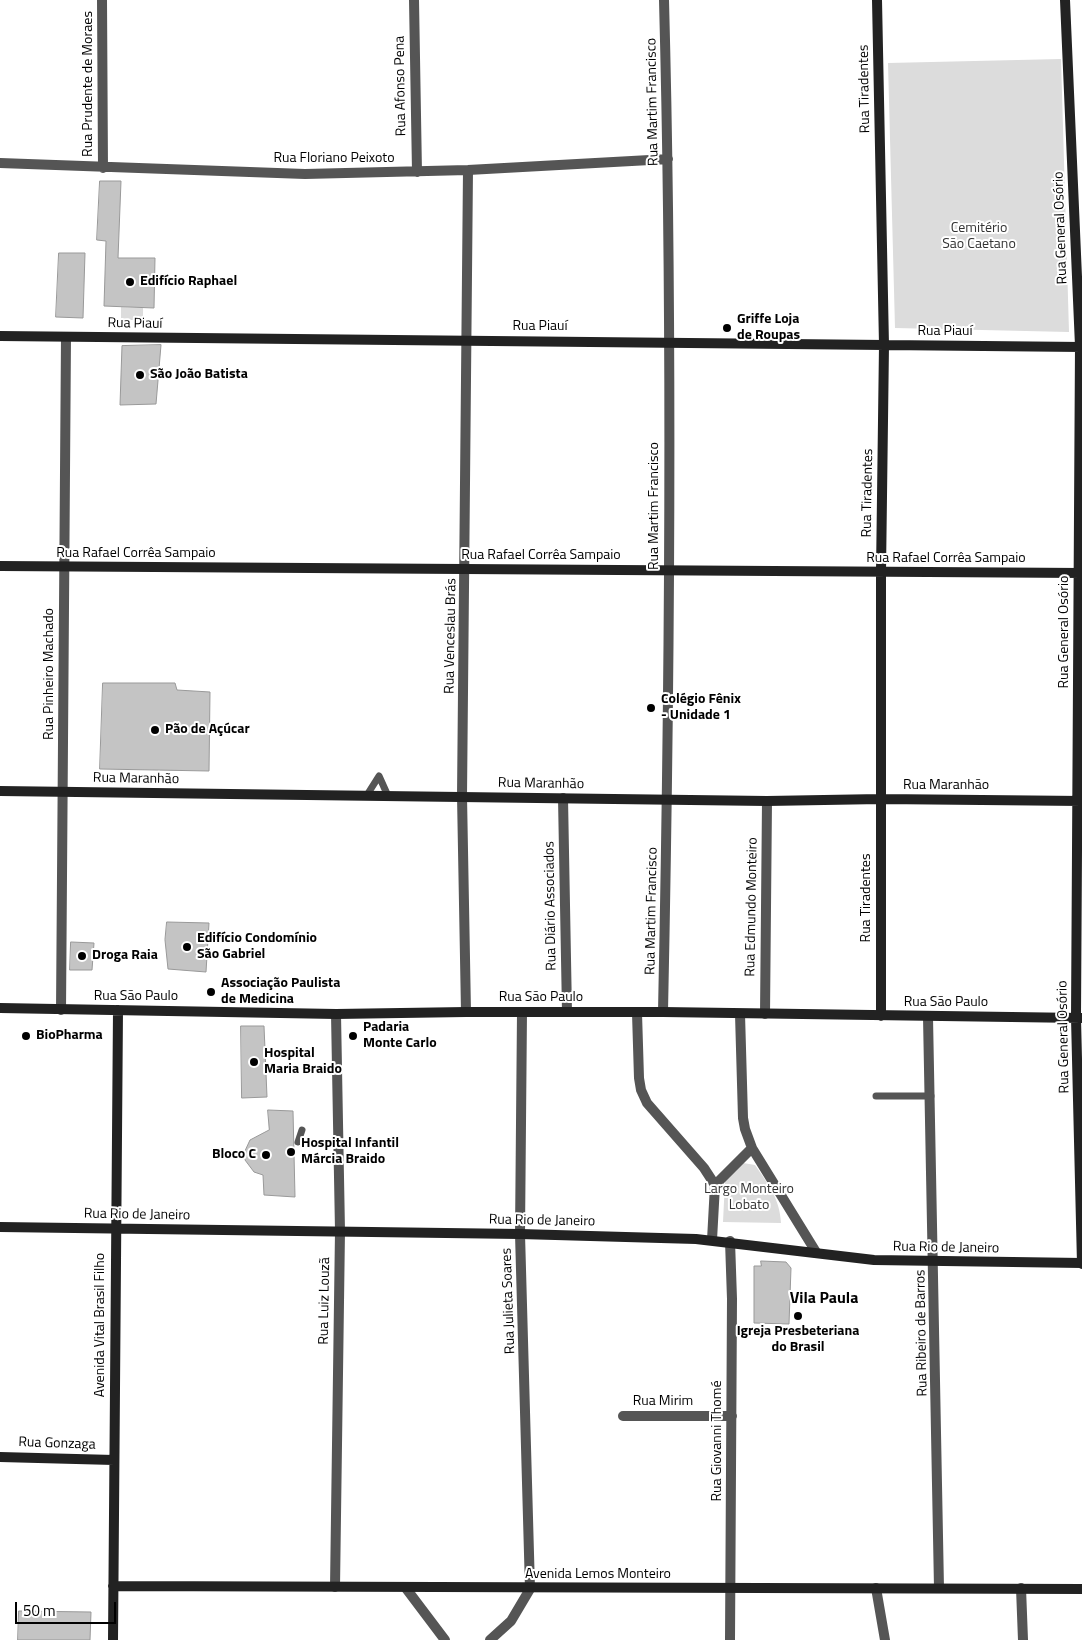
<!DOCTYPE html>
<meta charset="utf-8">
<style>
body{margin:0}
#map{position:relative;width:1082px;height:1640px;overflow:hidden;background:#fff;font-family:"Titillium Web",sans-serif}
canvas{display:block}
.scale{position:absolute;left:15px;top:1602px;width:101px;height:22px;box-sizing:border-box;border:2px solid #000;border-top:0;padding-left:6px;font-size:15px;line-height:18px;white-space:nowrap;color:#000;-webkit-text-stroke:4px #fff;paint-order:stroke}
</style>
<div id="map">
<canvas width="1082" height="1640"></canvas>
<div class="scale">50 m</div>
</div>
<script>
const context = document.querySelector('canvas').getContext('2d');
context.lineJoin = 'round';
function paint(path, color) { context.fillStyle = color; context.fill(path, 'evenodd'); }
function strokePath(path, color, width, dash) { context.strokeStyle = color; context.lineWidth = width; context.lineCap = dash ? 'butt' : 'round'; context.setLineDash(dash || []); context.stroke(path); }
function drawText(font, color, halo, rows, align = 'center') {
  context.font = font + ' "Titillium Web",sans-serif'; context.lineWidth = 4; context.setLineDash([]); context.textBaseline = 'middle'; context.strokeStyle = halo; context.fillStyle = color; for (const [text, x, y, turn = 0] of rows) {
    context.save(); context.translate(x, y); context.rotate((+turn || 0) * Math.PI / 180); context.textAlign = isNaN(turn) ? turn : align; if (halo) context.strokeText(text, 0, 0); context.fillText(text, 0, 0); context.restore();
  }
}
paint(new Path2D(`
 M1061,59L1069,332L895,328L888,63Z
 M121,307L143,308V320H121Z
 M743,1163L755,1165C768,1184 780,1199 781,1223L723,1222L725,1181Z`), '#dcdcdc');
const building = new Path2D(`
 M100,181H121L118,258H155L154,308L104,306L106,241L97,240Z
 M59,253H85L83,318L56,317Z
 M161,345L156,404L120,405L122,346Z
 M103,683H175L177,690L210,692L209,771L100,769Z
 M167,922L209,923L206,972L168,969L165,940Z
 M71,942L94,943L92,970H70Z
 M241,1026H264L267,1097L242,1098Z
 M268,1110L293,1111L295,1197L264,1195L263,1175L254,1172L245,1160L244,1153L250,1140L269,1130Z
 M761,1261L786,1262L791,1268L789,1324L754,1323V1266H761Z
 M19,1611L91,1612L90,1640H18Z`);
paint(building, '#c4c4c4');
strokePath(building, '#999', 1);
strokePath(new Path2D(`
 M367,795L379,776L388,796
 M876,1096H931
 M298,1142L302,1130`), '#555', 7);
strokePath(new Path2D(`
 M102,0L103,168
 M414,0L417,172
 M0,163L305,174L468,170L668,159
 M563,798L567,1012
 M61,1010L66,337
 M466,1012L462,796L468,170
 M663,1012C670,675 673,337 664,0
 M637,1013L639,1078L641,1090L647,1103L704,1168L715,1185L712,1240
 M740,1014L743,1118L745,1129L752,1148L816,1252
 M765,1014L767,801
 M928,1017L939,1588
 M715,1185L752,1148
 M730,1241L732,1299L730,1640
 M623,1416H732
 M335,1587L340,1231L336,1014
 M405,1587L445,1640
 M876,1588L885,1640
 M1021,1588L1023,1640
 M490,1640L511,1621L530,1589L520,1234L522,1012`), '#555', 10);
strokePath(new Path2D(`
 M877,0L884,345L881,572V1016
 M1065,0L1080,346L1076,1018L1082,1264
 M0,336L1082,347
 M0,566L1082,573
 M0,791L767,801L881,799L1082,801
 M0,1008L336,1014L466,1012H663L1081,1018
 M0,1227L520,1234L696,1239L874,1260L1082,1263
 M0,1457L114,1460
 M113,1586L1082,1589
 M113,1640L118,1010`), '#222', 10);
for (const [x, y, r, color] of [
 [130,282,5,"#000"],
 [727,328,5,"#000"],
 [140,375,5,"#000"],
 [651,708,5,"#000"],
 [155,730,5,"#000"],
 [187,947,5,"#000"],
 [82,956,5,"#000"],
 [211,992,5,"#000"],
 [26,1036,5,"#000"],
 [353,1036,5,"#000"],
 [254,1062,5,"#000"],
 [291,1152,5,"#000"],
 [266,1155,5,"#000"],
 [798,1316,5,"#000"]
]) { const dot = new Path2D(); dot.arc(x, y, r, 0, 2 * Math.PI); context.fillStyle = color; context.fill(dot); strokePath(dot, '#fff', 2); }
drawText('14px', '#000', '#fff', [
 ["Rua Prudente de Moraes",89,84,-90],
 ["Rua Afonso Pena",401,86,-91],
 ["Rua Tiradentes",865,89,-91],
 ["Rua Martim Francisco",653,102,-91],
 ["Rua Floriano Peixoto",334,159],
 ["Rua General Osório",1061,228,-92],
 ["Rua Piauí",135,324,1],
 ["Rua Piauí",540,327],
 ["Rua Piauí",945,332],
 ["Rua Tiradentes",868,493,-89],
 ["Rua Martim Francisco",655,506,-90],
 ["Rua Rafael Corrêa Sampaio",136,554],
 ["Rua Rafael Corrêa Sampaio",541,556],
 ["Rua Rafael Corrêa Sampaio",946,559],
 ["Rua General Osório",1065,632,-90],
 ["Rua Venceslau Brás",451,636,-89],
 ["Rua Pinheiro Machado",50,674,-90],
 ["Rua Maranhão",136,779,1],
 ["Rua Maranhão",541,784,1],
 ["Rua Maranhão",946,786],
 ["Rua Tiradentes",867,898,-90],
 ["Rua Diário Associados",551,906,-91],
 ["Rua Edmundo Monteiro",752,907,-89],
 ["Rua Martim Francisco",652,911,-89],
 ["Rua São Paulo",136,997],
 ["Rua São Paulo",541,998],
 ["Rua São Paulo",946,1003],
 ["Rua General Osório",1064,1037,-91],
 ["Rua Rio de Janeiro",137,1215,1],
 ["Rua Rio de Janeiro",542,1221,1],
 ["Rua Rio de Janeiro",946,1248,1],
 ["Rua Luiz Louzã",325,1301,-89],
 ["Rua Julieta Soares",509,1301,-92],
 ["Avenida Vital Brasil Filho",101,1325,-90],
 ["Rua Ribeiro de Barros",922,1333,-91],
 ["Rua Mirim",663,1402],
 ["Rua Giovanni Thomé",718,1441,-90],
 ["Rua Gonzaga",57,1444,2],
 ["Avenida Lemos Monteiro",598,1575]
]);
drawText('14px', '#333', '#fff', [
 ["Cemitério",979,229],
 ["São Caetano",979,245],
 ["Largo Monteiro",749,1190],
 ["Lobato",749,1206]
]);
drawText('bold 14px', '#000', '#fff', [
 ["Edifício Raphael",140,282],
 ["Griffe Loja",737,320],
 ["de Roupas",737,336],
 ["São João Batista",150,375],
 ["Colégio Fênix",661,700],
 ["- Unidade 1",661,716],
 ["Pão de Açúcar",165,730],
 ["Edifício Condomínio",197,939],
 ["São Gabriel",197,955],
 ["Droga Raia",92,956],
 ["Associação Paulista",221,984],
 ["de Medicina",221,1000],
 ["Padaria",363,1028],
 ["Monte Carlo",363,1044],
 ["BioPharma",36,1036],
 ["Hospital",264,1054],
 ["Maria Braido",264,1070],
 ["Hospital Infantil",301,1144],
 ["Márcia Braido",301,1160],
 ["Bloco C",256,1155,"right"],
 ["Igreja Presbeteriana",798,1332,"center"],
 ["do Brasil",798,1348,"center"]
], 'left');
drawText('bold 16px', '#000', '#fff', [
 ["Vila Paula",824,1299]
]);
</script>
